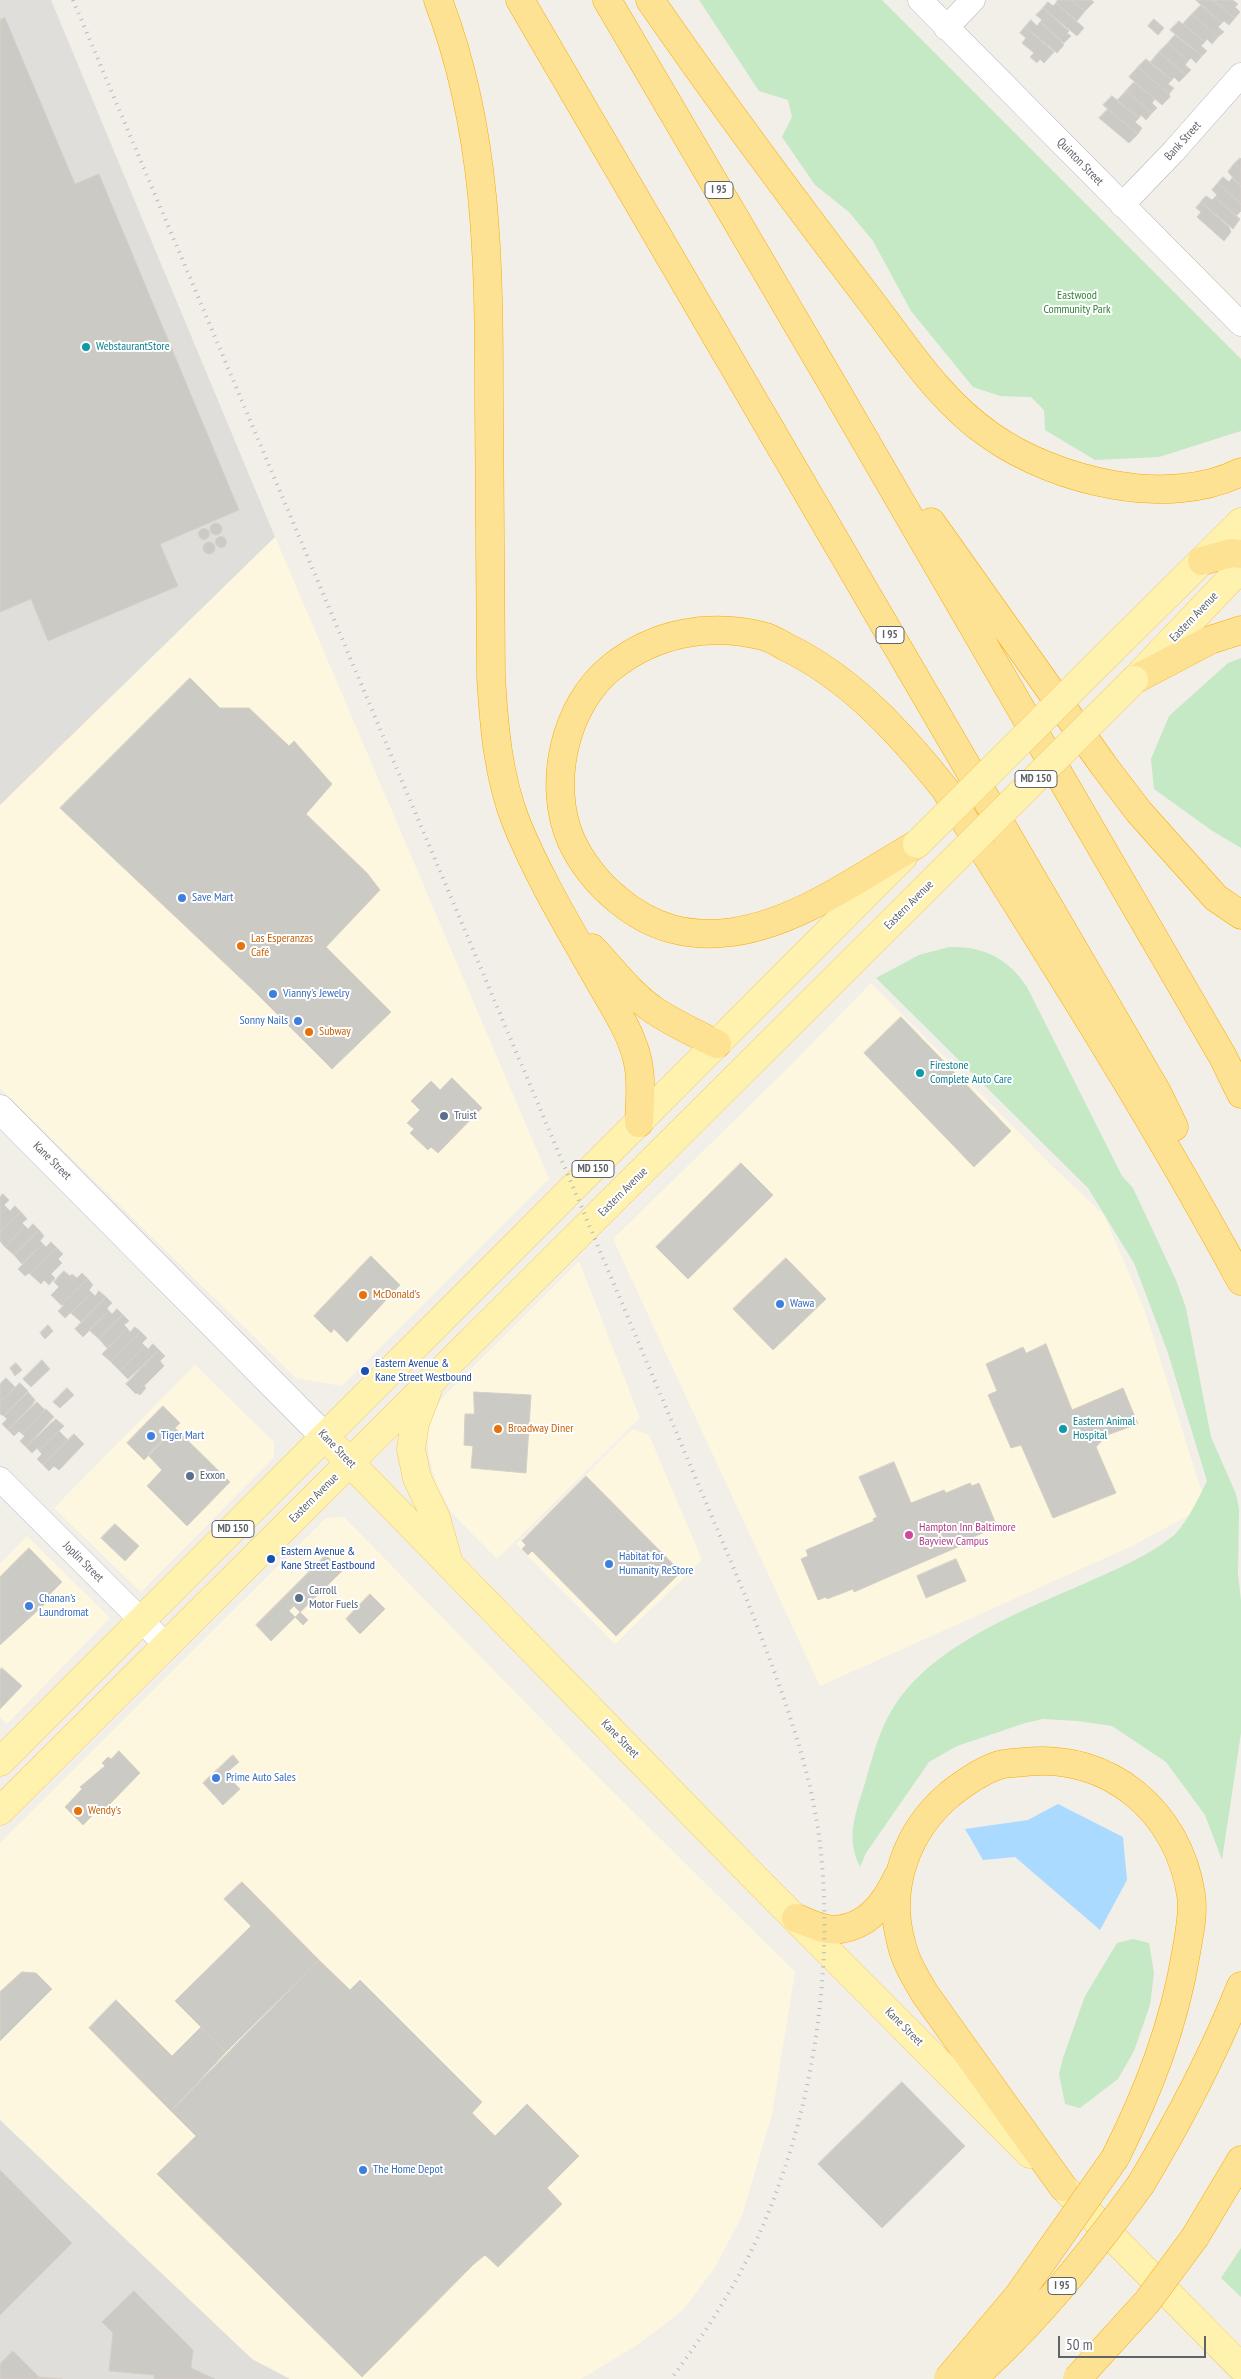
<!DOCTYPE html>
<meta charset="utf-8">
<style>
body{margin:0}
#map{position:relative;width:1241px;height:2379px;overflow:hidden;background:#f1efe8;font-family:"PT Sans Narrow",sans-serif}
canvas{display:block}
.scale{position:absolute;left:1058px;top:2336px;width:148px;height:22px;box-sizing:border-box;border:2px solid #5f6368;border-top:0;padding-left:6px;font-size:15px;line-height:18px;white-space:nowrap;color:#5f6368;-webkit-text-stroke:4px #fff;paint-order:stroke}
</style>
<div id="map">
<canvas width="1241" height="2379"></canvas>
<div class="scale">50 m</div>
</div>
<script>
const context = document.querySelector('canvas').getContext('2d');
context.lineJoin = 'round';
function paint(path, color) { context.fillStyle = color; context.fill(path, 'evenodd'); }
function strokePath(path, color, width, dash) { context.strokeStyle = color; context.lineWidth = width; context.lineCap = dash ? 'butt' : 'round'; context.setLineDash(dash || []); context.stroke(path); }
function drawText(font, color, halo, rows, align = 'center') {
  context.font = font + ' "PT Sans Narrow",sans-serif'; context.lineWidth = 4; context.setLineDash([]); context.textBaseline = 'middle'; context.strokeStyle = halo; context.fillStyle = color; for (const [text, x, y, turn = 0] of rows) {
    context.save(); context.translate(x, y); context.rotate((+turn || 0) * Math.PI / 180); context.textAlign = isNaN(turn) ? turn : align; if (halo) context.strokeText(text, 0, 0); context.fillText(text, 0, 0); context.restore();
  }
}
paint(new Path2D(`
 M275,537L549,1179L342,1386L296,1378L0,1088V805Z
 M871,983L1054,1168L1104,1215L1145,1311L1206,1506L1132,1546L820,1686L613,1239L790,1066Z
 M579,1261L640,1418L497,1559L452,1513L436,1485L429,1456L427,1436L432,1414L444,1396Z
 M195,1365L274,1442V1457L141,1592L54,1508Z
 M632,1429L649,1435L702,1560L615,1644L516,1544Z
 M344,1517L595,1774L795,1972L772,2114L742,2216L714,2269L683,2310L637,2345L581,2379H290L252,2359L0,2120V1843L326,1518Z
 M27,1536L110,1618L7,1724L0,1717V1564Z`), '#fef7e0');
paint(new Path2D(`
 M0,0H51L275,537L0,805Z
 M0,2120L252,2359L290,2379H0Z`), '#e0deda');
paint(new Path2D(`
 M699,0H882L1241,359V431L1159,457L1095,460L1045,430L1044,410L1031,397L1000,396L973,387L911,311L873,241L849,212L815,185L782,137L792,117L788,100L759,91Z
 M1241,658V848L1211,830L1154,789L1151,759L1169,716L1228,663Z
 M949,947C983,946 1008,958 1027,987L1122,1176L1133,1188L1176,1280L1186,1308L1211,1437L1236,1494L1239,1509L1238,1574L1241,1601V1733L1222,1860L1205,1815L1166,1762L1112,1726L1078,1721L1043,1719L1025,1723L957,1746L929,1762L866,1853L860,1867C845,1837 856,1813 865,1783C873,1755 880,1726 897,1702C940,1640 1030,1608 1097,1578C1123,1566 1151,1554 1173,1536C1186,1525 1199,1497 1207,1481L1167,1350L1134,1263L1088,1188L876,978L919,955Z
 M1133,1939L1149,1943L1154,1973L1150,2005L1134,2051L1118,2079L1080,2108L1065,2104L1059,2074L1063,2058L1085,1996L1117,1943Z
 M1241,2248V2297L1221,2278Z`), '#c5e8c5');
paint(new Path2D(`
 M1058,1804L1123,1837L1127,1880L1100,1930L1015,1857L983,1860L965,1829L1028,1820Z`), '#aadaff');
const building = new Path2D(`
 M1058,0H1072L1085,11L1077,21L1056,3Z
 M1072,0H1091L1094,2L1085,11Z
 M1196,0H1213L1235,18L1229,25L1224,21L1222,23Z
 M1213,0H1233L1238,4L1235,7L1240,12L1235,18Z
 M1048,2L1053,6L1056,3L1084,28L1077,36L1043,8Z
 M1201,5L1222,23L1218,27L1224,32L1218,37L1192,14Z
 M1043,8L1069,31L1067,33L1071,36L1064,43L1040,22L1042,20L1036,15Z
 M1192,14L1218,37L1212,44L1207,39L1205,42L1183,24Z
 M5,18L75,184L99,174L239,510L160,544L178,586L48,641L31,599L0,612V20Z
 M1154,19L1164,28L1158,35L1148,26Z
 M1031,20L1037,26L1040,22L1061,41L1064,45L1057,53L1025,27Z
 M1179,21L1205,42L1201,46L1207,51L1202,56L1170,30Z
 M1025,27L1054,52L1044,63L1040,59L1037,63L1030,57L1034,53L1022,43L1026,38L1020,33Z
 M1175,35L1202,56L1196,63L1191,58L1188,61L1168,43Z
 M1168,43L1188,61L1185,65L1191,70L1186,75L1159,52Z
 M1159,52L1186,75L1179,82L1174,77L1172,80L1150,63Z
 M1146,59L1172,80L1168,84L1174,88L1169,94L1138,67Z
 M1138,67L1169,94L1170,97L1162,105L1129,77Z
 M1134,82L1155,99L1152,103L1157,108L1152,113L1126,91Z
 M1126,91L1152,113L1146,120L1141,115L1139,118L1117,101Z
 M1112,96L1139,118L1135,122L1142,128L1138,134L1103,105Z
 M1108,109L1138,134L1129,143L1099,118Z
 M1240,158L1241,159V170L1234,164Z
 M1234,164L1241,170V187L1228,172Z
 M1223,177L1229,182L1232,178L1241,187V204L1218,183Z
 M1218,183L1241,204V211L1236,216L1215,197L1217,195L1212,190Z
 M1206,196L1212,200L1215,197L1240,219L1233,229L1201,202Z
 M1201,202L1229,227L1231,232L1224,241L1197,217L1201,212L1196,208Z
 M210 529a6 6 0 1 1 12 0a6 6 0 1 1-12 0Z
 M198.5 534a5.5 5.5 0 1 1 11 0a5.5 5.5 0 1 1-11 0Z
 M215.5 542a5.5 5.5 0 1 1 11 0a5.5 5.5 0 1 1-11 0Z
 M203 548a6 6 0 1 1 12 0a6 6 0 1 1-12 0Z
 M190,678L220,708H249L289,746L294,741L332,784L306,814L367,873L380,890L326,947L391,1012L332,1069L251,988L60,808Z
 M901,1017L1011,1131L974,1167L864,1053Z
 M452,1078L482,1108L438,1153L431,1147L428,1150L410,1133L414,1129L407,1123L420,1110L411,1101L431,1081L440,1090Z
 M741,1163L773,1195L688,1279L656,1247Z
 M3,1194L9,1200L4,1205L7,1208L0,1215V1197Z
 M15,1206L21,1212L0,1233V1215L7,1208L10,1211Z
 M21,1212L27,1219L22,1223L25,1226L5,1247L0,1241V1233Z
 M33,1224L39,1230L14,1255L5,1247L25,1226L28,1229Z
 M39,1230L44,1236L40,1241L43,1244L22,1264L14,1255Z
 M51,1242L57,1248L30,1274L29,1273L25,1276L18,1269L43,1244L46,1247Z
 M57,1248L63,1254L58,1259L62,1263L51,1274L55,1278L49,1285L44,1280L41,1284L30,1274Z
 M371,1256L400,1285L347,1342L334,1329L331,1333L314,1316Z
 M786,1258L826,1299L773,1350L733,1309Z
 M64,1271L70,1276L72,1274L77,1278L82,1273L88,1279L61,1305L51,1295L59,1287L54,1282Z
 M88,1279L93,1285L89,1290L92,1293L65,1318L58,1311L64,1305H61Z
 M99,1291L106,1297L81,1322L71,1313L92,1293L95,1296Z
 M106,1297L112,1303L107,1308L109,1311L83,1337L75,1329Z
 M117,1309L123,1315L99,1339L89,1330L109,1311L112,1314Z
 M123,1315L129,1321L124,1325L127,1328L107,1348L99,1339Z
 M48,1325L53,1331L45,1339L40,1333Z
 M135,1327L141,1332L111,1362L102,1354L127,1328L130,1332Z
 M141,1332L147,1338L142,1343L145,1346L120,1371L111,1362Z
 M153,1344L159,1350L128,1379L120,1371L145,1346L148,1349Z
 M1046,1344L1072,1410L1123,1388L1138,1424L1107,1435L1096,1447L1116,1493L1053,1518L1021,1445L1011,1448L988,1395L997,1391L986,1364L1023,1347L1026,1353Z
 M159,1350L165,1356L160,1361L164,1366L144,1386L146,1388L140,1395L137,1393L136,1394L126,1384Z
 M42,1360L50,1369L31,1387L23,1379Z
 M16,1363L22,1370L15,1376L10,1368Z
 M6,1378L15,1387L0,1402V1384Z
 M20,1383L28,1391L4,1416L0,1414V1402Z
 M67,1388L74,1395L60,1408L53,1402Z
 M28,1392L35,1400L32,1405L8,1430L2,1424L7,1419L4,1416Z
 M474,1392L531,1395L526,1473L471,1468L473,1446L464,1445L465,1414H474Z
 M37,1402L45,1410L22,1434L19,1431L14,1436L8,1430Z
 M163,1406L180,1423L144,1460L127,1443Z
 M46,1409L54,1417L26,1447L20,1441L25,1436L22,1434Z
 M56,1419L64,1426L39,1451L37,1448L32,1453L26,1447Z
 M175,1428L230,1482L187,1526L147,1486L162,1470L148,1455Z
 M59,1431L68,1440L43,1465L37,1459L42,1454L39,1451Z
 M74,1434L84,1444L59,1470L54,1466L49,1471L43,1465Z
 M894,1462L911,1503L944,1490L946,1493L970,1483L972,1486L979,1483L996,1524L989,1527L990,1530L966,1540L967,1543L854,1592L853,1589L827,1599L826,1597L818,1600L801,1559L808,1556L806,1550L874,1521L873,1519L877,1517L859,1477Z
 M586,1476L681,1572L616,1636L532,1551L528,1555L522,1549L526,1545L522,1541Z
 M115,1524L139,1546L125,1561L101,1538Z
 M29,1548L62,1582L48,1596L49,1600L0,1645V1577Z
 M326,1555L342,1571L271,1641L256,1625Z
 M956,1559L966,1581L926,1598L917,1576Z
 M370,1594L385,1609L360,1634L346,1619Z
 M294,1606L308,1620L303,1625L289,1611Z
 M2,1668L22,1686L0,1709V1670Z
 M119,1751L140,1773L104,1810L101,1807L83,1825L65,1807L82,1789L80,1787L105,1766L102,1763L108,1757L111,1759Z
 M233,1755L239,1762L225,1774L240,1789L223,1805L203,1783Z
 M242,1882L319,1960L226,2052L175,2001L251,1926L224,1899Z
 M319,1960L350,1990L360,1980L482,2102L472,2113L495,2136L527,2104L579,2156L547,2188L562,2204L498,2267L485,2255L474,2264L362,2377L157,2174L196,2136L171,2111Z
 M22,1972L36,1973L52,1989L0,2041V1992Z
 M116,2000L172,2056L201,2027L226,2052L171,2111L89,2028Z
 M902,2082L965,2146L882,2228L818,2164Z
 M0,2170L72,2243L0,2315Z
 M134,2291L193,2350L191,2368L215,2379H154V2375L109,2371L113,2333L102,2322Z
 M13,2351L39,2377L62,2379H0V2364Z`);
paint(building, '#cccac5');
strokePath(building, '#d6d1c6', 1);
const minor = new Path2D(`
 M920,0L1241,324
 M946,28L973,0
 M1122,205L1174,151L1241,75
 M0,1479L166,1645`);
const secondary = new Path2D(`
 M0,1109L325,1437`);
const primary = new Path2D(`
 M1113,649L1241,522
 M1139,675L1241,568
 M427,1392L415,1423L411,1449L417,1478L436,1518L448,1560
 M325,1437L755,1878L1030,2154
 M0,1762L903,857
 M0,1811L937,877
 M1066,2190L1241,2367`);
const motorway = new Path2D(`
 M438,0C488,130 489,264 489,401C490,493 491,585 491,677C494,726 498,776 516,822C538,876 568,926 597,977C611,1002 630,1030 637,1058C642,1079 640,1101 639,1123
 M520,0L1157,1092L1174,1127
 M607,0L830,380L1223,1057L1241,1094
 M650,0C719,100 792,198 866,295C904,344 939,401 991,436C1055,481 1168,509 1241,472
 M931,522L1104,766L1139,812L1216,898L1241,915
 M1202,561L1231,553L1241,554
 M1134,680L1210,640L1241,630
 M917,844C859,877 800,922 733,932C688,938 651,928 617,899C598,884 581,862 571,840C547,785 564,705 612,667C656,632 710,623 763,636C771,638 779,643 786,647C851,678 901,734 945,789C1047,952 1150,1112 1241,1281
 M592,948C612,969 631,995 655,1011C675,1024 696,1034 717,1044
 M796,1918C810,1923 826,1932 841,1929C869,1925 886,1902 897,1878
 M1141,2184C1180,2119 1213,2056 1241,1986
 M1063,2187L925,1994C915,1977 905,1961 901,1942C886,1887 907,1830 950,1794C964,1783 981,1771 999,1765C1007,1763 1016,1763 1024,1762C1109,1752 1179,1812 1191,1895C1194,1913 1189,1935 1186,1953C1174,2026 1148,2092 1115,2158
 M1195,2237L1241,2160`);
strokePath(minor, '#b5b8bc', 25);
strokePath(secondary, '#b6babf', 29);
strokePath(primary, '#f2c960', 29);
strokePath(motorway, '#f9ab00', 29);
strokePath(minor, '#fff', 24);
strokePath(secondary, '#fff', 28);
strokePath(primary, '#fff2af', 28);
strokePath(motorway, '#fde293', 28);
strokePath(new Path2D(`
 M73,0L747,1600C775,1673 806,1750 818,1829C839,1976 808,2152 735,2282C716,2316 694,2348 671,2379`), '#b6b7b8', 4, [1, 6]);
const primaryBridge = new Path2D(`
 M917,844L1113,649
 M937,877L1134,680`);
const motorwayBridge = new Path2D(`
 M948,2379L1018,2296L1115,2158
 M972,2379C1037,2321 1091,2253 1141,2184
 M1077,2379L1147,2302L1195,2237`);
strokePath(primaryBridge, '#f2c960', 29, []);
strokePath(motorwayBridge, '#f9ab00', 29, []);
strokePath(primaryBridge, '#fff2af', 28);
strokePath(motorwayBridge, '#fde293', 28);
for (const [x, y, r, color] of [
 [86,347,5,"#0f9aa8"],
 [182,898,5,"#3f7fe0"],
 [241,946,5,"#e8710a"],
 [273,994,5,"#3f7fe0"],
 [298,1021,5,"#3f7fe0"],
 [309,1032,5,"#e8710a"],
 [920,1073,5,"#0f9aa8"],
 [444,1116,5,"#5c6f8a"],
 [363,1295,5,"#e8710a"],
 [780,1304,5,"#3f7fe0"],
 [365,1371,5,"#1a4fb4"],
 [498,1429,5,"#e8710a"],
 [1063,1429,5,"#0f9aa8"],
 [151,1436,5,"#3f7fe0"],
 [190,1476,5,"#5c6f8a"],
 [909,1535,5,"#d1479c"],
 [271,1559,5,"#1a4fb4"],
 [609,1564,5,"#3f7fe0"],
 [299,1598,5,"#5c6f8a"],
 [29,1606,5,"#3f7fe0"],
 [216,1778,5,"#3f7fe0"],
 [78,1811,5,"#e8710a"],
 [363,2170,5,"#3f7fe0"]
]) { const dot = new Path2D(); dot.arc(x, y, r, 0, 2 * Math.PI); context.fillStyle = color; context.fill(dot); strokePath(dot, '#fff', 2); }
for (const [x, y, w] of [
 [719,190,28],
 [890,635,28],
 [1036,779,42],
 [593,1169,42],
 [233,1529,42],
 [1062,2286,28]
]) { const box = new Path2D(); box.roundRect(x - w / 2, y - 8.5, w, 17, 4); context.fillStyle = '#fff'; context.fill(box); strokePath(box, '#5f6368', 1); }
drawText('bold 11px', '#5f6368', null, [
 ["I 95",719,190],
 ["I 95",890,635],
 ["MD 150",1036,779],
 ["MD 150",593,1169],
 ["MD 150",233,1529],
 ["I 95",1062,2286]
]);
drawText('12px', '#5f6368', '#fff', [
 ["Bank Street",1183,141,-48],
 ["Quinton Street",1080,162,46],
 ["Eastern Avenue",1194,617,-46],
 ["Eastern Avenue",909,905,-45],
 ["Kane Street",52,1161,45],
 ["Eastern Avenue",623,1192,-45],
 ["Kane Street",337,1449,46],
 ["Eastern Avenue",314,1498,-45],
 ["Joplin Street",83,1562,45],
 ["Kane Street",620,1739,46],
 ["Kane Street",904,2027,45]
]);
drawText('12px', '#348238', '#fff', [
 ["Eastwood",1077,296],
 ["Community Park",1077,310]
]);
drawText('12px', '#0d838f', '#fff', [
 ["WebstaurantStore",96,347],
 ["Firestone",930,1066],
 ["Complete Auto Care",930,1080],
 ["Eastern Animal",1073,1422],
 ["Hospital",1073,1436]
], 'left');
drawText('12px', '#366cbe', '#fff', [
 ["Save Mart",192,898],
 ["Vianny's Jewelry",283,994],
 ["Sonny Nails",288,1021,"right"],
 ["Wawa",790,1304],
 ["Tiger Mart",161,1436],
 ["Habitat for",619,1557],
 ["Humanity ReStore",619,1571],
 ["Chanan's",39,1599],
 ["Laundromat",39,1613],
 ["Prime Auto Sales",226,1778],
 ["The Home Depot",373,2170]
], 'left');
drawText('12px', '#c56008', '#fff', [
 ["Las Esperanzas",251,939],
 ["Café",251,953],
 ["Subway",319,1032],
 ["McDonald's",373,1295],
 ["Broadway Diner",508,1429],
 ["Wendy's",88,1811]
], 'left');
drawText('12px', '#4e5e75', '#fff', [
 ["Truist",454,1116],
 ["Exxon",200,1476],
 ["Carroll",309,1591],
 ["Motor Fuels",309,1605]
], 'left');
drawText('12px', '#164399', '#fff', [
 ["Eastern Avenue &",375,1364],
 ["Kane Street Westbound",375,1378],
 ["Eastern Avenue &",281,1552],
 ["Kane Street Eastbound",281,1566]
], 'left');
drawText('12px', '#b23c85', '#fff', [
 ["Hampton Inn Baltimore",919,1528],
 ["Bayview Campus",919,1542]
], 'left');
</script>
